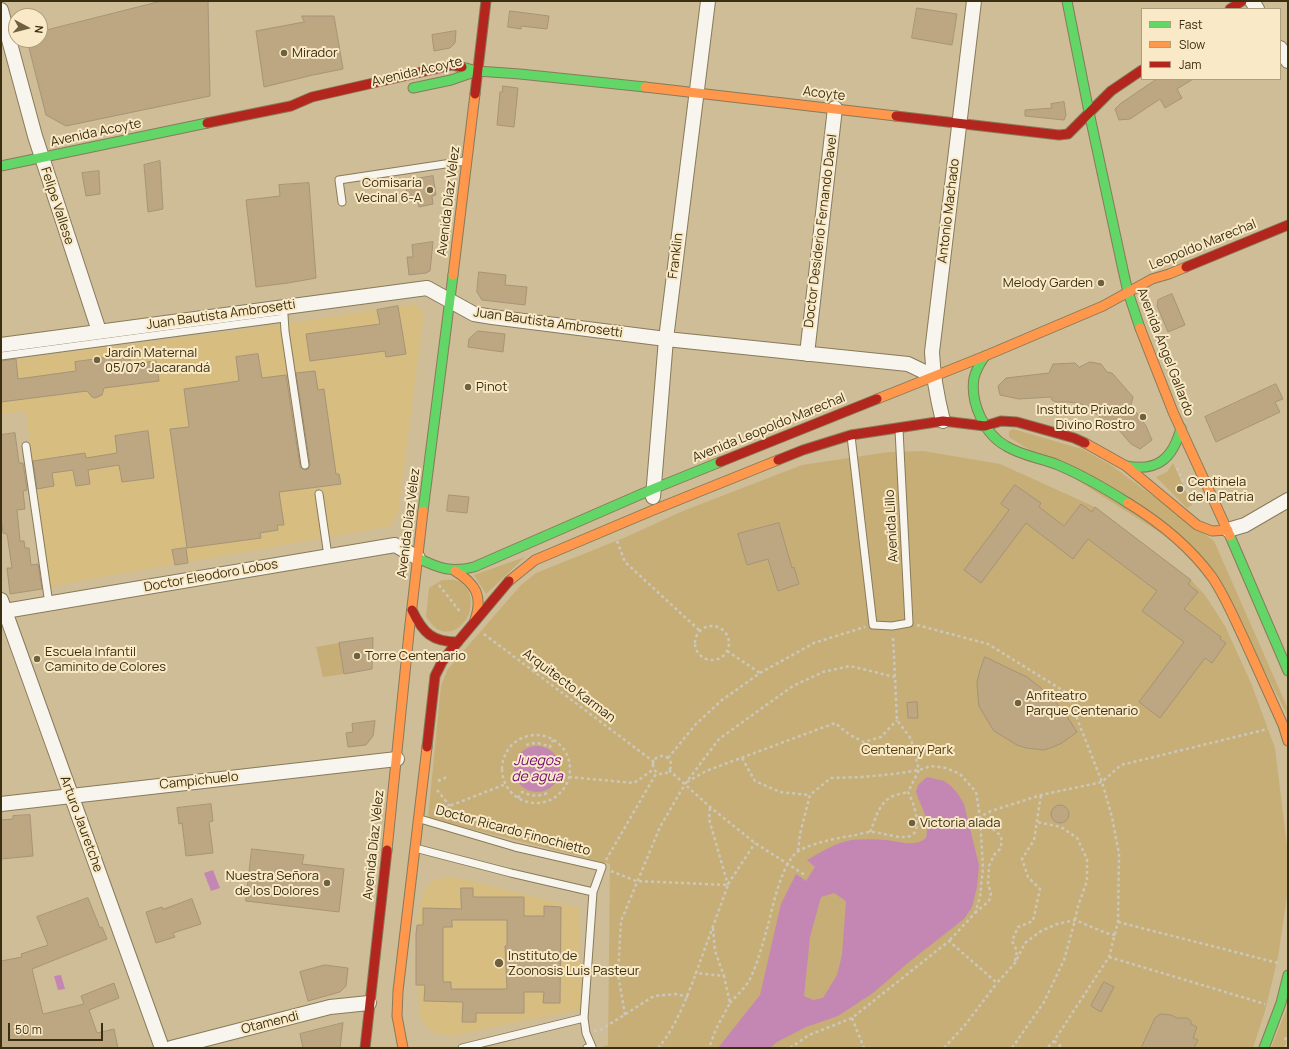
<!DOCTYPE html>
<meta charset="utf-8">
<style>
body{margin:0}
#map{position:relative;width:1289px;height:1049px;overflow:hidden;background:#cebd96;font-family:Manrope,sans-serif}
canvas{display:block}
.frame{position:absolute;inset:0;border:2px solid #3b2f11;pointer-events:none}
.legend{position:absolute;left:1141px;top:8px;width:140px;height:72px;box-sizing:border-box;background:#f9e9c6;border:1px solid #ad9f7e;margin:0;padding:5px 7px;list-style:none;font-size:12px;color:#3b2f11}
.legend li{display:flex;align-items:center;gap:8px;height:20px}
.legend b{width:20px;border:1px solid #ad9f7e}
.north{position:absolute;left:8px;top:8px;width:40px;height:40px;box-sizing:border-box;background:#f9e9c6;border:1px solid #ad9f7e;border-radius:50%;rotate:97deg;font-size:11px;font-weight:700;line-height:16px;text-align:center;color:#3b2f11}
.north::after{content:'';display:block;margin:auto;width:14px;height:18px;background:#6e6140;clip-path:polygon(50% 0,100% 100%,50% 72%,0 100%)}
.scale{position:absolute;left:8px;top:1023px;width:95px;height:18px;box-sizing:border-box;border:2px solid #3b2f11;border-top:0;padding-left:5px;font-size:12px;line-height:14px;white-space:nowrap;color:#3b2f11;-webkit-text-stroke:3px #f9e9c6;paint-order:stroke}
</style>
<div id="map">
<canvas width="1289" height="1049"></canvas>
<div class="frame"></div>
<ul class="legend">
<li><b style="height:5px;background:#63d668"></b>Fast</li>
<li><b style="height:5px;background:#ff974d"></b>Slow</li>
<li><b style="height:5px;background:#b3261e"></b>Jam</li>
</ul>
<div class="north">N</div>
<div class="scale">50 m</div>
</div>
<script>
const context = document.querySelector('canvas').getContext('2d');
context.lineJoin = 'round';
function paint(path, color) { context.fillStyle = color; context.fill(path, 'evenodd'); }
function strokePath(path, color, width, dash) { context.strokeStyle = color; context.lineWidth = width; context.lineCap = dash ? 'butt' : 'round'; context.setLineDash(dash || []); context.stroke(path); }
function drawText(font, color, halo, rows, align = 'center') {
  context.font = font + ' Manrope,sans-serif'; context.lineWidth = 4; context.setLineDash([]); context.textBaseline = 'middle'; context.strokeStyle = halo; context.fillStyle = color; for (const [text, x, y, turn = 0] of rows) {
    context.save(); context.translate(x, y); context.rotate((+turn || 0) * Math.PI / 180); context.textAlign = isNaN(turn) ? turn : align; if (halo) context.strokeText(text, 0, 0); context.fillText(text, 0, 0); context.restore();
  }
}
paint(new Path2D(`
 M415,304L424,312L398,514L391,526L47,587L26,411L1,414V361L242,330Z
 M453,877L579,908L581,1009L452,1036L432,1032L419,1016L418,917L425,888L435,879Z`), '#d7bd7f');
paint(new Path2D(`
 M1013,429L1082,449L1111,465L1214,541L1288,709V716L1208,563L1009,437V431Z
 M923,451L1000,464L1095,507L1191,580L1205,595L1225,626L1251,683L1275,748L1288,855V889L1278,957L1265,1011L1253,1048H599L608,1045L610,864L428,818L441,686L448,669L520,586L536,573L626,537L683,511L802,465L889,452Z
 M1173,463L1192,505L1187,508L1156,477L1167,472Z
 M525,557L486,594L474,575Z
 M442,580C447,580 454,579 458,581C484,592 467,641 439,630C434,628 429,620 426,617L429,588Z
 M339,643L344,674L323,677L316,647Z
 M1288,1006V1036L1284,1048H1271Z`), '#c6ae76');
paint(new Path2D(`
 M514 769a23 23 0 1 1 46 0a23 23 0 1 1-46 0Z
 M927,777L944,781L951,786L958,794L964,804L979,865L977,887L972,907L964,919L909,962L873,993L838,1016L806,1027L777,1042L770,1048H718L760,995L781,904L796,874L806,881L815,867L807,860C821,852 835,843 851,840C862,839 875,839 885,840C900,841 914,848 926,838C930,819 922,809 916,792L918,785ZM834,893L846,901L842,955L837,975L823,998L813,1000L804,996L810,937L821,897Z
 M213,870L220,888L211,891L204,873Z
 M61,975L65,989L58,990L54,976Z`), '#c487b4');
const building = new Path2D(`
 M162,1H208L210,96L66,126L46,115L27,40H40V32Z
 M917,8L957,14L952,45L912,38Z
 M510,11L549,16L547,29L521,26V29L508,27Z
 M302,16H334L343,69L313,75L264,87L256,31L304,22Z
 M456,31L455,43L450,48L434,51L432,35Z
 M1157,79H1193L1177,89L1182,98L1165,108L1160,99L1130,119L1119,120L1115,109L1120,104Z
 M503,86L518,88L514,127L497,125L500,92H502Z
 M1064,102L1066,115L1064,120L1025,116V110L1052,108L1051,104Z
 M160,161L163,209L148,212L144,165Z
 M99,171L100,194L86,196L82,173Z
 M433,176L436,195L432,196L433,204L419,207L417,198L408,200L405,181Z
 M309,183L316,278L288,283L256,287L246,200L280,196L279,185Z
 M433,242L430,271L426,273L409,275L407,257H413L412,245Z
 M479,272L506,275L505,285L527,287L525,305L482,300L477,292Z
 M1172,294L1185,325L1168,332L1157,306L1158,300Z
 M398,306L406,354L386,357L385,351L310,361L306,334L380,324L377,310Z
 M478,331L505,334L503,352L468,347L469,339Z
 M258,354L262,378L286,375L300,466L301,468L305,470L308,469L310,464L296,373L315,371L318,390L324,389L336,474H339L341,484L279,492L284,525H277L278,530L260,533L261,538L187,548L170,429L189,427L184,389L239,381L236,357Z
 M129,355L131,364L156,361L159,381L104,388L102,395L95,398L92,397L87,391L1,402V361L16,359L18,379L76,371L75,362Z
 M1090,362L1101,364L1107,372L1112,373L1133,397L1131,405L1146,426L1152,440L1140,449L1131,444L1112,422L1106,426L1099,416L1082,404L1069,402H1056L1052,400L1051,397L1019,399L1000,395L998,386L1006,378L1049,373L1053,364L1075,363L1079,367Z
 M1276,384L1283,399L1275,402L1280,412L1216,442L1205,417Z
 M148,431L154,478L122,482L119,465L88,470L90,484L76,486L73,470L52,473L54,486L37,489L33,461L85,453L86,458L117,453L115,436Z
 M15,433L19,463H23L27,490L23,491L25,509L17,510L20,541H24L25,548H29L31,565L38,564L42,589L10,594L7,568H12L7,534L3,533L1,517V435Z
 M1015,485L1041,503L1039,507L1064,526L1081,504L1092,512L1095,507L1191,580L1188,584L1198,592L1184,609L1221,637L1220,639L1226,643L1212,663L1205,658L1160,718L1139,702L1184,642L1142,611L1157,591L1088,539L1073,559L1026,523L981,583L964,570L1009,510L1001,504Z
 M449,495L469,497L467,513L447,511Z
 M779,523L792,568L794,567L799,584L778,591L768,559L747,565L738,534Z
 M186,548L188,563L175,565L172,550Z
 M373,638L372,669L344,674L339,643Z
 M985,657L1027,677L1041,688L1054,700L1066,715L1077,732L1062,743L1053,747L1044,750L1026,748L1017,745L994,731L983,713L979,706L978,698L977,682L980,670Z
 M917,702L918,718H908L907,703Z
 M375,721L373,736L366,745L348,747L346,733L353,732L352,724Z
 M211,804L213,821L209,822L213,853L186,856L182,823L179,824L177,808Z
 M1051 814a9 9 0 1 1 18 0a9 9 0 1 1-18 0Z
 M30,815L33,856L1,859V820L13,819V816Z
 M252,849L304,855L302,864L344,869L339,912L246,901Z
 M461,888H473V897H524V916H544V906L561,907L560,1003H543L544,992H524V1013H476V1022H462L463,1002L424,1001L425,985H416V934L417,925H423V908L461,909ZM452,920H507V946H505L507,989H451V982H443V927H452Z
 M88,898L100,928L102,927L107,939L32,969L43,1014L84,1004L81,996L114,983L119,998L89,1010L97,1033L114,1029L118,1048H1V961L22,957L21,954L48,945L37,917Z
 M192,899L201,924L173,933L175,937L156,943L146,912L162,907L163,909Z
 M325,965L348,968L346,986L340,992L308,1001L300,972Z
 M1104,982L1114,987L1101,1012L1091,1006Z
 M1161,1014L1171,1015L1177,1018H1187L1191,1021V1024L1197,1027L1193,1038L1198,1040L1194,1048H1141L1155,1018Z
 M343,1023L340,1048H303L300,1034Z`);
paint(building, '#bda682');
strokePath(building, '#a69478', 1);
const lane = new Path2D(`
 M342,202L339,180L465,161
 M284,315L285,331L305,465
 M1,356L284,318
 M851,436L873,625L892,626L909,623L899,430
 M26,446L49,604
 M319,494L328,556
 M420,819L515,847L602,867L593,892L584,1018L586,1033L592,1047L587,1048
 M415,848L511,873L593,892
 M462,1048L584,1018`);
const street = new Path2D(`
 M1252,1L1257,9
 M1,10L35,136L99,331
 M1280,48L1288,61
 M1,345L427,288L474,314L492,317L666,339L908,364L933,376
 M807,354L835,108
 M943,421C937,397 933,377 932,352L974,1
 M653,497L666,339L708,1
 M1228,530L1245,525L1288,500
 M1,600L162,1048
 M1,611H5L395,545L418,558
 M1,804L397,759
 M171,1048L330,1007L369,1003`);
const fast = new Path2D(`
 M1067,1L1089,112L1123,270L1128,292L1140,328
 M462,67L477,71L520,74L645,87
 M413,88L451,80L477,71
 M1,166L207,123
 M985,356C980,363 976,370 974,378C970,402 984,434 1006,446C1022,456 1041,458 1058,465C1082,475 1106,489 1128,503
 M1126,466C1158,472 1173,458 1181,428
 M423,511L453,275
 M1230,536L1288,671
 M418,558C438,568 451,573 474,567L653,489L720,462
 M1264,1048L1281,1003L1288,975`);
const slow = new Path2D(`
 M645,87L896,116
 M453,275L475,94
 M1140,328L1173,412L1230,536
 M877,399L985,356L1103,306L1152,279L1169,274L1186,267
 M1085,443L1126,466L1197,525L1212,531L1228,530
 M1128,503C1159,522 1190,547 1212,577C1225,596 1234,618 1244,639C1257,668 1270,696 1283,725L1288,741
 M455,571C476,584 483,596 475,620
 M509,581L535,560L651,511L778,460
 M387,850L409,633L423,511
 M403,1048L397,1016L398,991L427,747`);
const jam = new Path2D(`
 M1230,9L1242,1
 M475,94L486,1
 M896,116L1059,135L1068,134L1111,91L1142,70
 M207,123L291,106L312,97L452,65L462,67
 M1186,267L1288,225
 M778,460L803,450L851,435L943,421L985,426L1001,421L1017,422L1074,438L1085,443
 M720,462L877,399
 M412,610C423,633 432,642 458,642
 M427,747L435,676L442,662L451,650L509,581
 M365,1048L387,850`);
strokePath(lane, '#887b5a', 9);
strokePath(street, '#887b5a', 16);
strokePath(fast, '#887b5a', 11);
strokePath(slow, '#887b5a', 11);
strokePath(jam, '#887b5a', 11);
strokePath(new Path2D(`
 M1177,468L1191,499
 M617,541L625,562L700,631
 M439,585L461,613
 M917,625L988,644L1067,693L1102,782L1112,817L1119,854L1118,922L1109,957L1054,1041L1047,1048
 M695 643a17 17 0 1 1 34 0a17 17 0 1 1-34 0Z
 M484,634L654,762
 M727,651L760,673
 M502 769a34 34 0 1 1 68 0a34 34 0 1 1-68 0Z
 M526,745C535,742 541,743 550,747L553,740
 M653 765a9 9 0 1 1 18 0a9 9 0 1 1-18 0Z
 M668,758L696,724L722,700L760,673L814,643L865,627
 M742,758L755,781L780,792L809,795
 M669,770L710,807L755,843L805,875
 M569,777L634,783L654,769
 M438,781L449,776
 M687,782L706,771L835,723L850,735L864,742L881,737L897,720
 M437,790L450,806
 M518,798L522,792C531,796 538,797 547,793
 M710,808L709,819L728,885
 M434,812L506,784
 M870,832C876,819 878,803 893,796C898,794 904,793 908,792
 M798,851L800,834L810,795L831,778L862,777L894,774L919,770L931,766L946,768L960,774L976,792L980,817L983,868L980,897L975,913L949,941
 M606,860L657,772
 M611,871L636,881L728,885L696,973L724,976L730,1003L716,1029L709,1048
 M728,884L755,843
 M975,913L989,901L991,893L988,884L989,866L994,855L1000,849L1002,841L1000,835L987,824L980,817L991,811L1041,795L1102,782L1121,765L1268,729
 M1118,922L1278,963
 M713,928L715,951L724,976
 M1109,957L1265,1004
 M1015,961L1017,951L1012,941L1018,927L1033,921L1040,889L1028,877L1022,859L1034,840L1041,795
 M730,1003C736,996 746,987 750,979C758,962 763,943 768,925C773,906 782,860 800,850C817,842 837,838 856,835C860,834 866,832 871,832C882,832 903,841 912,835C923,828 913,801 908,792L919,770L911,739L897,720L893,635
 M625,1015L618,974L621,921L660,827L685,784L719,739L793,686L823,672L850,666L895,677
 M852,1018L864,1048
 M594,1031L602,1029L654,996L675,994L688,997
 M1285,1040L1288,1035
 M1054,1041L1063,1048
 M658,1048C675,1029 687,997 696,973
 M790,1048L809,1035L852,1018L949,941L997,983L1015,963L1025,943L1041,931L1057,924L1075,920L1106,933L1115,935
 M944,1048L965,1025L997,983
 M1012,1048L1044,1002L1064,960L1075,920L1078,906L1087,881V859L1077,838L1061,827L1037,822`), '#ccc7bb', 2.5, [3, 3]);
strokePath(lane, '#f8f5ef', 7);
strokePath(street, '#f8f5ef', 14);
strokePath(fast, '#63d668', 9);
strokePath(slow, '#ff974d', 9);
strokePath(jam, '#b3261e', 9);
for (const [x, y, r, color] of [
 [284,53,4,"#6e6140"],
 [430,190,4,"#6e6140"],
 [1101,283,4,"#6e6140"],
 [97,360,4,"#6e6140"],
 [468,387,4,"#6e6140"],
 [1143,417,4,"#6e6140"],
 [1180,489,4,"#6e6140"],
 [357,656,4,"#6e6140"],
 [37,659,4,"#6e6140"],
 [1018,703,4,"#6e6140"],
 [912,823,4,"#6e6140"],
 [327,883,4,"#6e6140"],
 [499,963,5,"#6e6140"]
]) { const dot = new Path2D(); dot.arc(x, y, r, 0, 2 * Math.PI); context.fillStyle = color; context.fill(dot); strokePath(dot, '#f9e9c6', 1.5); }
drawText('13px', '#3b2f11', '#f9e9c6', [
 ["Mirador",292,53],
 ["Comisaría",422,183,"right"],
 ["Vecinal 6-A",422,198,"right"],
 ["Melody Garden",1093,283,"right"],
 ["Jardín Maternal",105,353],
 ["05/07° Jacarandá",105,368],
 ["Pinot",476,387],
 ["Instituto Privado",1135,410,"right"],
 ["Divino Rostro",1135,425,"right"],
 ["Centinela",1188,482],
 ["de la Patria",1188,497],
 ["Escuela Infantil",45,652],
 ["Caminito de Colores",45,667],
 ["Torre Centenario",365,656],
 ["Anfiteatro",1026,696],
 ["Parque Centenario",1026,711],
 ["Victoria alada",920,823],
 ["Nuestra Señora",319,876,"right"],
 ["de los Dolores",319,891,"right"],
 ["Instituto de",508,956],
 ["Zoonosis Luis Pasteur",508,971]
], 'left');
drawText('13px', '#3b2f11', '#f9e9c6', [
 ["Avenida Acoyte",417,72,-13],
 ["Acoyte",824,94,7],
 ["Avenida Acoyte",96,133,-12],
 ["Avenida Díaz Vélez",449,201,-83],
 ["Felipe Vallese",57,206,72],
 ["Antonio Machado",949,211,-83],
 ["Doctor Desiderio Fernando Davel",821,231,-83],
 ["Leopoldo Marechal",1203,245,-22],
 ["Franklin",676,256,-83],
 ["Juan Bautista Ambrosetti",221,315,-8],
 ["Juan Bautista Ambrosetti",548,323,8],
 ["Avenida Ángel Gallardo",1165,352,69],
 ["Avenida Leopoldo Marechal",769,428,-22],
 ["Avenida Díaz Vélez",409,523,-83],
 ["Avenida Lillo",892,526,-93],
 ["Doctor Eleodoro Lobos",211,576,-10],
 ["Arquitecto Karman",569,686,37],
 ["Campichuelo",199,781,-6],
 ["Arturo Jauretche",81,824,70],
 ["Doctor Ricardo Finochietto",513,831,15],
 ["Avenida Díaz Vélez",374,845,-84],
 ["Otamendi",270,1023,-14]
]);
drawText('13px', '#523e0a', '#f9e9c6', [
 ["Centenary Park",907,750]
]);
drawText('italic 14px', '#740c78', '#f9e9c6', [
 ["Juegos",537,761],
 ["de agua",537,777]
]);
</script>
